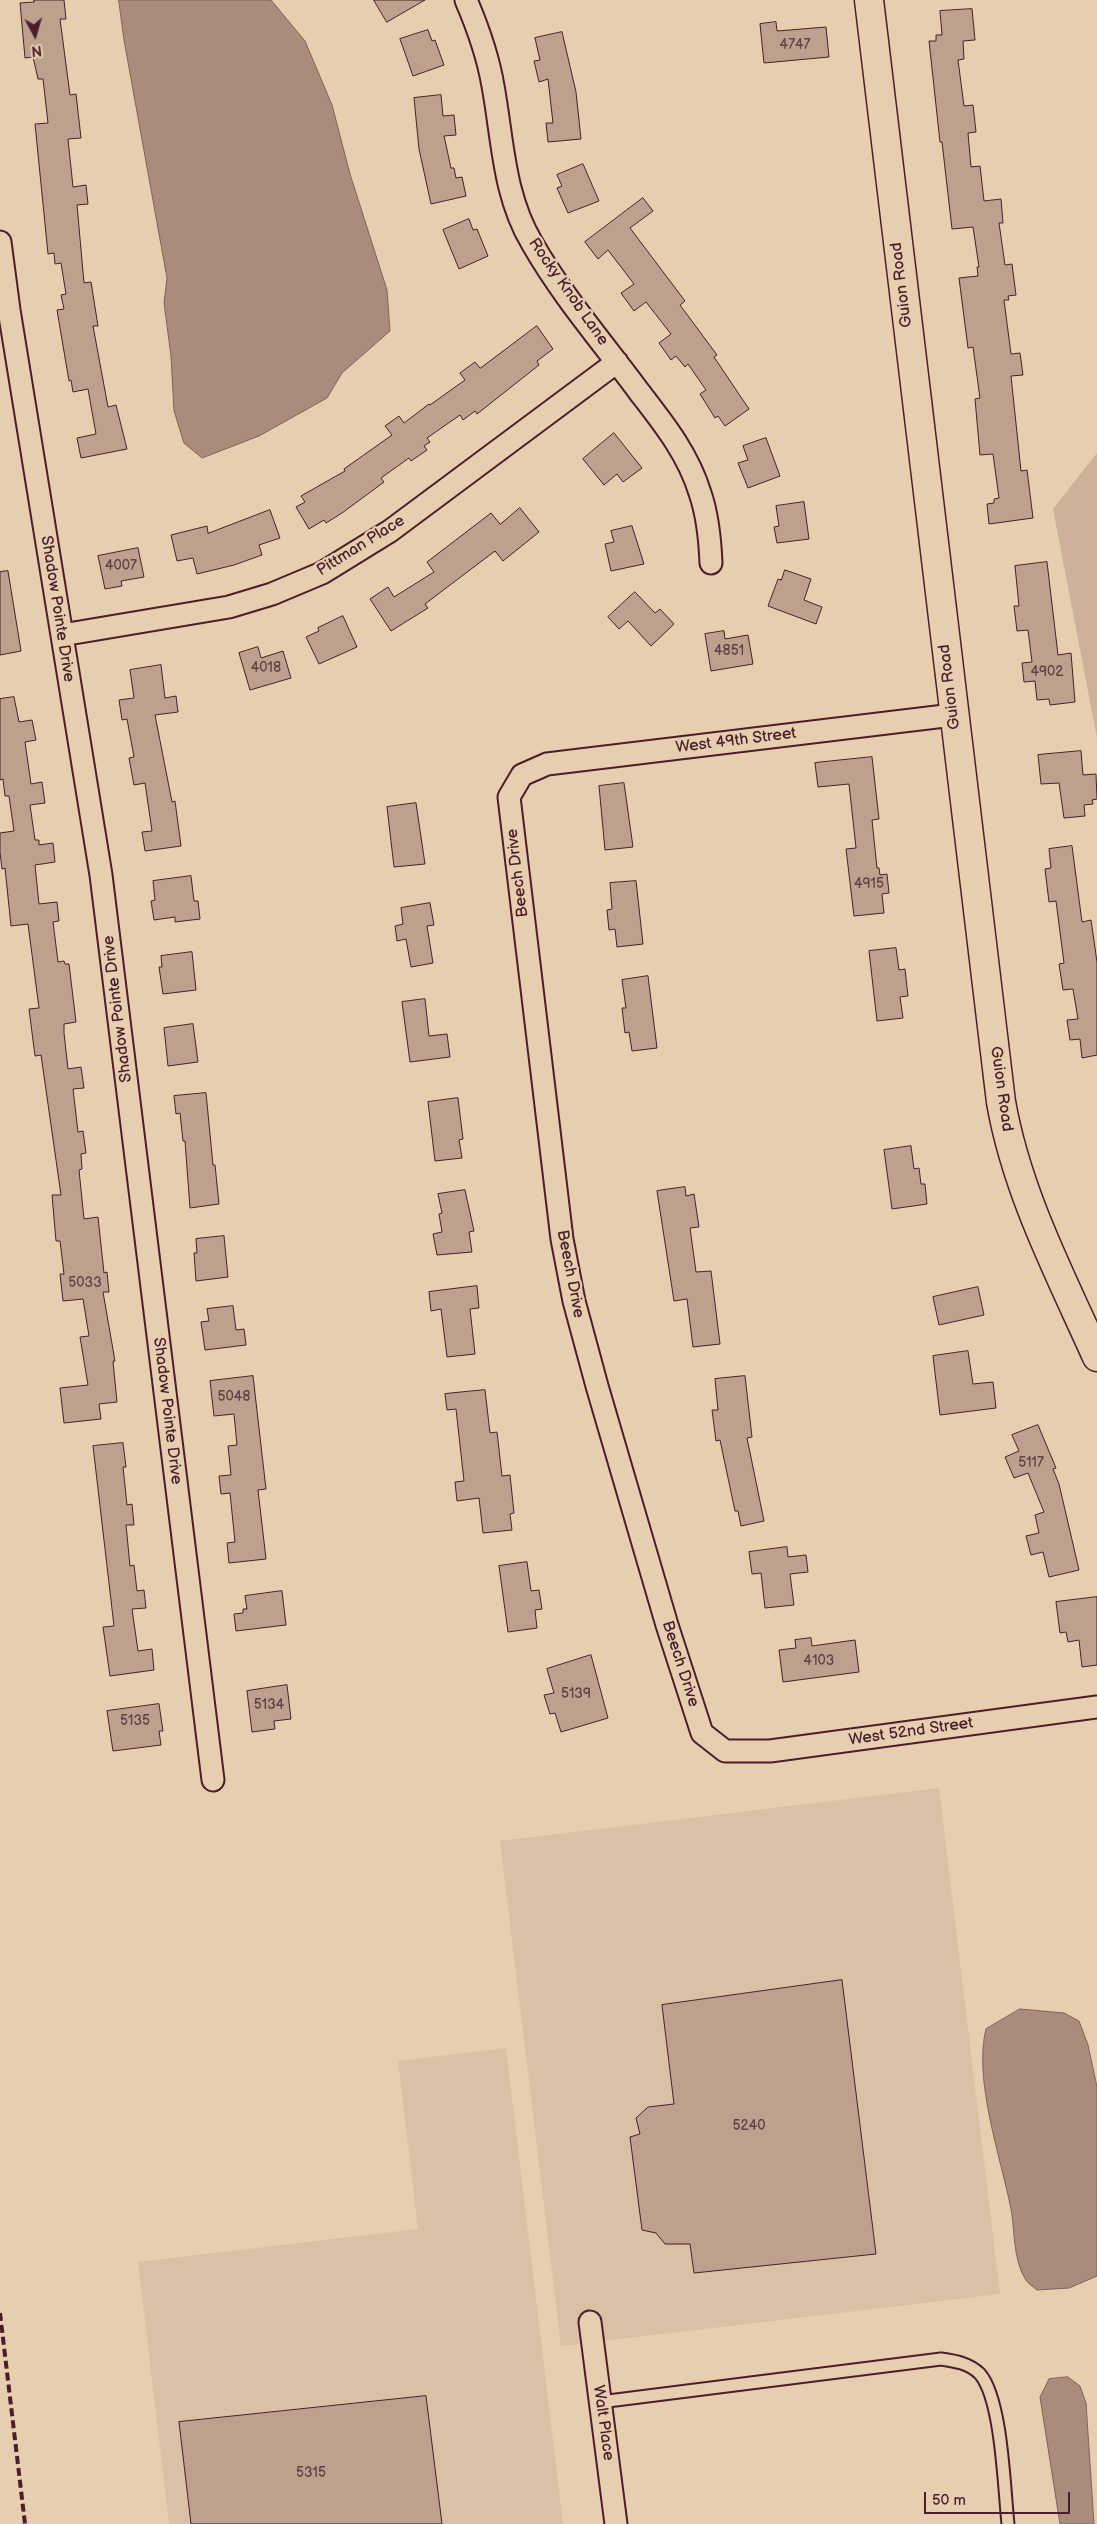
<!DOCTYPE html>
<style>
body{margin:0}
#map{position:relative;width:1097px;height:2524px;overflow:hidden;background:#e6ceaf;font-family:"Balsamiq Sans",sans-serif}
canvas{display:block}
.north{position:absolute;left:10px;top:10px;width:50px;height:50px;-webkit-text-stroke:4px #e6ceaf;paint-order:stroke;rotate:174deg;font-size:14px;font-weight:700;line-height:20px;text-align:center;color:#4a1f2b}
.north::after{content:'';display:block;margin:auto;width:18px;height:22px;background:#4a1f2b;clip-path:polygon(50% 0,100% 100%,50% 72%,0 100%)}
.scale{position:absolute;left:924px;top:2492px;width:146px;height:22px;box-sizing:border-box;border:2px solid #4a1f2b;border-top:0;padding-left:6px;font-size:15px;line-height:18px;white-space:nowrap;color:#4a1f2b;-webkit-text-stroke:4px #e6ceaf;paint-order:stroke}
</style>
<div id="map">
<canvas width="1097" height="2524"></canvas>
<div class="north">N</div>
<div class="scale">50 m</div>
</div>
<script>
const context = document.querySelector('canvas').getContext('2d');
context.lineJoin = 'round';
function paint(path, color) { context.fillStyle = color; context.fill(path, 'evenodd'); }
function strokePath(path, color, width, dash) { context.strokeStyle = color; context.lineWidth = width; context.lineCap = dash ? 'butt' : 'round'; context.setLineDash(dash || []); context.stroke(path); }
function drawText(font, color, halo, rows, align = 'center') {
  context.font = font + ' "Balsamiq Sans",sans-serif'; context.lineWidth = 4.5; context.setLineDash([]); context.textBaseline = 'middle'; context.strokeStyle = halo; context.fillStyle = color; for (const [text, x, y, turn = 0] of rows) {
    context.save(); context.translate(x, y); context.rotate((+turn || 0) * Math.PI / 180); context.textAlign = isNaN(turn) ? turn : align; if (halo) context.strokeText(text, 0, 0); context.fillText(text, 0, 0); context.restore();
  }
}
paint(new Path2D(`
 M939,1788L1000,2294L561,2346L500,1841Z
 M506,2048L563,2524H169L138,2262L418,2229L398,2061Z`), '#dac0a5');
paint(new Path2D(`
 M1097,453V738L1053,509Z`), '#cdb299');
const water = new Path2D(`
 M119,0H271L305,41L332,105L350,174L387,290L390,331L342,373L327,398L259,436L202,458L184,443L174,411L171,356L164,303L167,278L124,40Z
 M1020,2009L1064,2013L1079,2021L1088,2045L1097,2087V2276L1069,2288L1037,2290C1034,2287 1028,2284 1026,2280C1013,2260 1015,2232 1011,2209C1001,2158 973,2079 986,2029Z
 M1068,2377L1080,2386L1086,2403L1094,2524H1060L1040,2397L1049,2379Z`);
paint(water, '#aa8c7c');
strokePath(water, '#84605c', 1);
const building = new Path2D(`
 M34,0H64L66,19H60L70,95L76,94L81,138L68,139L73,187L86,185L88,204L77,205L84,283L91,282L98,326H93L108,407L116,405L127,449L81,458L77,438L96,434L88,389L73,392L71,380L69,381L57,310L64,309L61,295L66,294L61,263L55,264L54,253L48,254L35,124L48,123L43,79H38L33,57L25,58L20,3L34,2Z
 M374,0H425L387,22Z
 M972,9L975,40L963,41L964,59L958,60L964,106L973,105L976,132L968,133L971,167L980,166L984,201L1001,199L1003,223H999L1005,265L1012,264L1016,295L1008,296L1009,300H1004L1011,354L1020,353L1023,375L1011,376L1021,471L1027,470L1033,518L989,524L987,504L994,503V499L999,498L993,454L980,455L975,399L980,398L973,347L968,348L959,278L978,276L977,267H979L973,227L952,229L942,142H940L929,41H936V35H942L940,11Z
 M776,22L777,31L826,27L829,57L764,63L760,24Z
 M428,30L432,41L435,40L444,65L413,76L400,39Z
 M562,32L576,92L581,139L548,142L546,123H553L548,79L539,82L534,61L540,60L535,38Z
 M441,95L443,116L454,115L456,135L444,136L451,168H454L456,178L462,177L466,196L431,204L419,149L414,98Z
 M583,164L599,201L568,213L557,188L562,186L557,175Z
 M643,198L653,211L630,228L685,301L680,305L717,355L714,357L749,409L725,426L718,416L715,418L700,394L706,390L688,364L685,367L676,356L671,360L659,343L671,334L646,302L634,311L621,293L634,284L608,250L598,259L585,242Z
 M469,219L473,230L477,229L488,256L459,269L443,230Z
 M537,326L553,349L537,361L539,365L477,414L475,411L463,420L460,415L427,438L430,442L424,446L427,450L411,461L409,458L381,478L384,482L342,513L326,523L324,520L309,529L296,507L305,502L301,496L345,471L344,469L392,435L385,426L399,416L404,423L429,404L430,405L465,380L460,373L475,362L480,368Z
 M614,433L642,468L623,482L617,474L604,485L583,459Z
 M766,438L780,476L748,488L738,463L748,460L743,446Z
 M804,502L809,539L777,543L774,527L779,526L776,506Z
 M520,508L539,532L503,561L495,551L425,604L428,608L391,631L370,599L388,587L394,597L434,572L427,562L491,513L500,524Z
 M270,510L280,538L259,545L262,555L234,565L197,574L193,558L177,561L171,535L207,526L208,533Z
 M632,526L644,564L611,571L605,544L614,542L611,531Z
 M138,548L144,577L121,581L122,586L105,589L98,556Z
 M1047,562L1058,655L1071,653L1075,702L1050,705L1049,699L1037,700L1035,681L1024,682L1022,663L1032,662L1028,630L1017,631L1014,606H1019L1015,566Z
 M785,570L811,579L804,600L822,607L816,624L768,606L778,579L781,580Z
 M8,571L21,651L0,655V572Z
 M635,592L655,613L660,609L674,624L651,646L628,621L619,629L608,617Z
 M343,616L357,647L319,664L306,637L319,631L318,628Z
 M724,631L725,639L748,635L753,664L711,671L705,634Z
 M258,647L261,658L283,651L291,678L250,690L239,653Z
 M161,665L165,698L176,696L178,712L155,715L172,802L175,801L181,846L145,851L142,832L152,831L145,783L134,785L129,758L134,757L127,719L122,720L119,700L134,698L130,670Z
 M14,697L19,722L32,720L36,740L25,742L31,784L42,782L45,803L30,805L35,840H39V845L53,843L55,862L35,865L39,904L57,902L59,921L53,922L58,962L64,961L65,964H69L76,1022L64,1024V1033L68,1069L81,1067L84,1088L73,1089L78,1132L83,1131L86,1153L81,1154L82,1169L79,1170L84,1219L98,1217L104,1273L107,1272L109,1292H103L115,1361H113L117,1402L99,1404L101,1419L64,1423L60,1388L88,1385L80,1337L89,1336L83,1299L63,1301L60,1274H64L60,1241H56L52,1195H61L41,1055L35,1056L29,1009L39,1008L28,924L11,926L5,868L2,869L0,852V833L14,831L9,796H5L3,779L0,780V699Z
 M1081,751L1083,775L1096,774L1097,799L1092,800L1093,804L1084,805L1085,816L1064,818L1059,783L1041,784L1038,755Z
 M872,757L879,819L872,820L877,868H879L880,875L887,874L889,893L882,894L884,913L854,916L846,849L856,848L849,784L818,787L815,763Z
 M624,783L633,847L605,850L599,786Z
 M416,803L425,864L394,867L387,807Z
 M1072,846L1082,922L1091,920L1097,962V1055L1082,1058L1080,1039L1070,1040L1067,1020L1078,1019L1073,989L1063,990L1059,964L1064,963L1056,901L1049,902L1045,869L1051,868L1049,849Z
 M191,876L194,901H198L200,919L175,922V917L154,920L151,901L155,900L153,881Z
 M636,881L643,944L617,947L615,929L609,930L607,910L612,909L610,883Z
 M430,903L434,925L427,926L433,963L411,967L406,939L397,941L395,926L403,924L401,908Z
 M896,948L899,970L905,969L908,996L900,997L903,1018L877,1021L869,951Z
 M192,952L196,990L163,994L159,967H162L161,956Z
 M648,976L657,1048L632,1051L629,1032L625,1033L622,1008H626L622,980Z
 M425,999L429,1036L447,1034L450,1057L410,1062L402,1002Z
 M193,1024L198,1062L168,1066L164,1028Z
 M206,1093L213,1165H215L219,1204L190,1208L185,1141H183L180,1113L176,1114L174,1096Z
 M458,1098L463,1139L459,1140L462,1158L435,1161L428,1102Z
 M911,1146L914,1169L919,1168L921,1184H925L927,1204L892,1209L884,1150Z
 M685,1187L686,1196L694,1194L699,1227L690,1228L696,1272L711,1271L720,1344L693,1347L687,1299L674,1301L657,1191Z
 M465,1190L474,1231L469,1232L472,1252L437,1255L433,1234L442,1232L439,1214L442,1213L438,1194Z
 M224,1236L228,1277L196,1281L194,1253H197L196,1239Z
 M477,1286L479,1308L470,1309L475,1354L447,1357L441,1309L431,1311L429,1292Z
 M978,1287L984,1315L939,1325L933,1297Z
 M233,1306L236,1330L244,1329L246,1345L205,1350L201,1322L209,1321L207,1309Z
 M968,1351L973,1384L993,1382L996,1408L940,1415L933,1356Z
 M253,1376L266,1489L258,1490L266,1559L229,1563L227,1543L235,1542L230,1493L221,1494L219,1476L231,1475L228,1446L237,1445L234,1414L214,1416L210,1381Z
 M745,1376L752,1437L747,1438L764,1521L741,1526L738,1511H735L720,1440L716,1441L712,1410H718L715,1379Z
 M485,1390L490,1433L497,1432L502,1476L510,1475L514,1513L510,1514L512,1530L483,1533L479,1498L457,1501L455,1482L464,1481L456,1409L447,1410L445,1394Z
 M1038,1425L1056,1468L1053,1469L1059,1484L1079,1570L1049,1577L1043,1552L1031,1555L1026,1536L1039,1533L1035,1515L1044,1512L1028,1473L1014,1478L1005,1457L1019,1451L1012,1435Z
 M123,1443L126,1467H123L127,1505L132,1504L134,1525H126L130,1566L134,1565L137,1591L144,1590L146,1608L132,1609L138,1651L152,1649L154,1670L110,1676L103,1627L114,1626L93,1446Z
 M787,1547L788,1557L806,1555L808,1572L790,1574L794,1605L765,1608L761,1573L752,1574L749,1552Z
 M527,1562L531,1591L539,1590L542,1609L535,1610L537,1628L508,1632L499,1566Z
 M282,1591L286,1625L236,1631L234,1614L243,1613V1609H247L245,1596Z
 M1097,1597V1665L1082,1667L1079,1640L1068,1642L1066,1632L1060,1633L1056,1602Z
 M811,1638L812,1646L855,1640L859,1672L783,1682L779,1650L796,1648L795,1640Z
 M591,1655L608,1718L561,1732L555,1713L550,1714L544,1695L554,1693L547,1669Z
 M287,1685L291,1719L274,1721L275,1729L252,1732L247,1691Z
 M159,1704L163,1731H159L161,1745L113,1751L107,1711Z
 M842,1980L876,2254L694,2273L690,2244H665L656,2233L642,2230L630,2137L640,2134L636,2118L648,2107L674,2104L662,2005Z
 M426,2396L442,2524H191L179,2422Z`);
paint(building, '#bda08d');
strokePath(building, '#4a1f2b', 1);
const lane = new Path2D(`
 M600,2402L941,2359C955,2361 969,2363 980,2374C1002,2400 1004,2488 1008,2524`);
const street = new Path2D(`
 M466,0C478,28 488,56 493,86C503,140 503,194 532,243C562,296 604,344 640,393C664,424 688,454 700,493C708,516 710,539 711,563
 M0,242L9,310L101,875L213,1780
 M62,635L229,607L272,594L322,573L390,531L617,362
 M953,715L547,764L522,775L509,797L562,1239L574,1301L597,1386L667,1625L702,1733L725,1751H770L1097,1707
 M590,2322L616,2524`);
const secondary = new Path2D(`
 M869,0L1001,1102C1017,1193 1060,1274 1097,1357`);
strokePath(lane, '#4a1f2b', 15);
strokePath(street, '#4a1f2b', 25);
strokePath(secondary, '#4a1f2b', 31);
strokePath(lane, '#e6ceaf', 11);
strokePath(street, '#e6ceaf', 21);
strokePath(secondary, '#e6ceaf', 28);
strokePath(new Path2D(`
 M0,2313L25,2524`), '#4a1f2b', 4, [8, 4]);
drawText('14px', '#673f44', null, [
 ["4747",795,45],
 ["4007",121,566],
 ["4851",729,651],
 ["4018",266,668],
 ["4902",1047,672],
 ["4915",869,884],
 ["5033",85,1283],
 ["5048",234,1397],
 ["5117",1031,1463],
 ["4103",819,1661],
 ["5139",576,1694],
 ["5134",269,1705],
 ["5135",135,1721],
 ["5240",749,2126],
 ["5315",311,2473]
]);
drawText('16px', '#4a1f2b', '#e6ceaf', [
 ["Guion Road",902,285,-97],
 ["Rocky Knob Lane",568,292,55],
 ["Pittman Place",361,546,-32],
 ["Shadow Pointe Drive",57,609,81],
 ["Guion Road",950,687,-97],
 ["West 49th Street",736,741,-7],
 ["Beech Drive",518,873,-97],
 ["Shadow Pointe Drive",118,1009,-97],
 ["Guion Road",1001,1089,82],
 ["Beech Drive",570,1274,79],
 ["Shadow Pointe Drive",167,1411,83],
 ["Beech Drive",680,1664,72],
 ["West 52nd Street",911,1732,-8],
 ["Walt Place",603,2423,82]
]);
</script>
